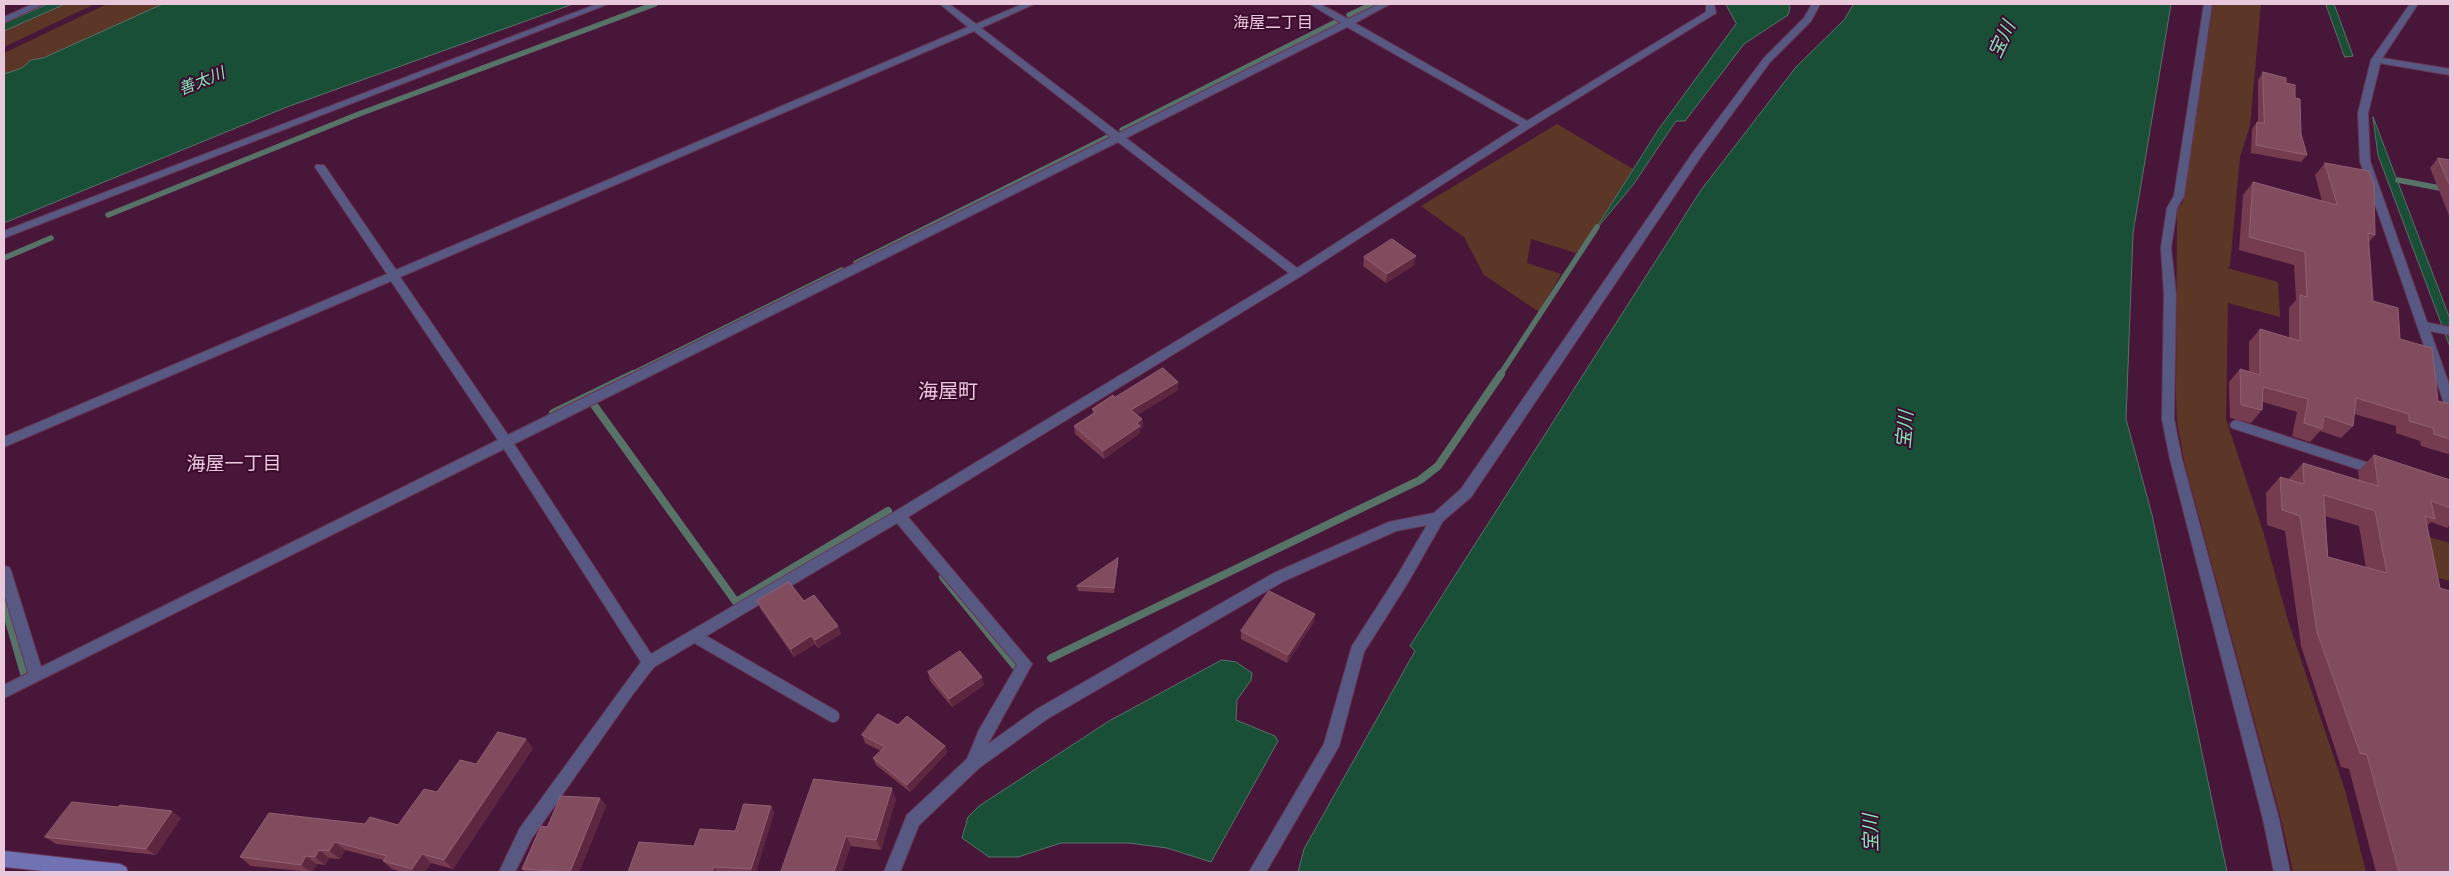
<!DOCTYPE html>
<meta charset="utf-8">
<style>
body{margin:0}
#map{position:relative;width:2454px;height:876px;overflow:hidden;background:#481639;font-family:"Archivo Narrow",sans-serif}
canvas{display:block}
.frame{position:absolute;inset:0;border:5px solid #e9c8dc;pointer-events:none}
</style>
<div id="map">
<canvas width="2454" height="876"></canvas>
<div class="frame"></div>
</div>
<script>
const context = document.querySelector('canvas').getContext('2d');
context.lineJoin = 'round';
function paint(path, color) { context.fillStyle = color; context.fill(path, 'evenodd'); }
function strokePath(path, color, width, dash) { context.strokeStyle = color; context.lineWidth = width; context.lineCap = dash ? 'butt' : 'round'; context.setLineDash(dash || []); context.stroke(path); }
function drawText(font, color, halo, rows, align = 'center') {
  context.font = font + ' "Archivo Narrow","Noto Sans JP",sans-serif'; context.lineWidth = 4; context.setLineDash([]); context.textBaseline = 'middle'; context.strokeStyle = halo; context.fillStyle = color; for (const [text, x, y, turn = 0] of rows) {
    context.save(); context.translate(x, y); context.rotate((+turn || 0) * Math.PI / 180); context.textAlign = isNaN(turn) ? turn : align; if (halo) context.strokeText(text, 0, 0); context.fillText(text, 0, 0); context.restore();
  }
}
paint(new Path2D(`
 M65,4H95L4,47V31Z
 M107,4H163L43,58L31,60L22,68L4,74V53Z
 M2213,4H2261L2250,126L2240,157L2230,266L2227,268L2278,282L2280,317L2228,303L2226,419L2263,531L2289,624L2345,790L2366,872H2293L2282,823L2185,465L2177,422L2176,394L2177,209L2183,202Z
 M1557,124L1633,169L1593,233L1576,253L1531,239L1527,263L1561,274L1539,312L1484,275L1464,237L1421,206Z
 M2429,537L2450,543V581L2438,578Z`), '#5c3627');
const water = new Path2D(`
 M48,4H65L4,31V24Z
 M163,4H573L287,107L4,223V74L22,68L31,60L43,58Z
 M1726,4H1788L1790,7L1788,15L1744,44L1685,121H1676L1633,185L1593,233L1658,130L1736,24Z
 M1854,4H2171L2133,233L2126,419L2152,515L2227,872H1298L1304,849L1415,651L1410,646L1701,190L1796,67L1844,20Z
 M2326,4H2334L2353,56L2345,57Z
 M2373,117L2450,319V347L2378,155Z
 M1222,660L1236,662L1252,673L1251,680L1237,700L1236,720L1275,736L1278,741L1211,862L1167,848L1129,843H1061L1018,857H989L962,838L968,817L979,806L1109,721Z`);
paint(water, '#194e37');
strokePath(water, '#577368', 1);
strokePath(new Path2D(`
 M1349,15L1373,4
 M1122,130L1336,22
 M2398,180L2450,190
 M108,215L359,114L655,4
 M4,258L51,238
 M856,263L1108,137
 M630,375L842,270
 M1500,375L1597,227`), '#577368', 5.5);
strokePath(new Path2D(`
 M594,405L736,602L888,511
 M553,413L633,374
 M943,577L1016,667
 M4,604L25,677
 M1051,658L1420,480L1438,466L1501,374`), '#577368', 8);
const service = new Path2D(`
 M696,637L833,716`);
const minor = new Path2D(`
 M33,4H44L4,23V17Z
 M597,4H608L4,238V231Z
 M940,4H949L976,24L1023,4H1034L981,28L1119,133L1341,23L1310,4H1320L1348,19L1379,4H1390L1355,23L1527,121L1706,12V4H1714L1716,13L1531,127L1301,276L908,517L1032,664L988,744L1037,709L1274,573L1389,522L1434,513L1461,489L1694,151L1764,58L1804,18L1812,4H1820L1811,21L1770,62L1702,155L1471,497L1443,521L1407,584L1364,652L1339,746L1266,872H1249L1324,744L1352,646L1397,576L1427,525L1396,531L1284,581L1047,719L979,768L919,825L900,872H884L907,815L967,759L979,730L1017,665L897,523L654,667L633,694L532,838L515,872H499L520,828L641,662L504,449L4,698V685L28,673L4,593V566L9,567L11,571L41,667L498,440L391,281L4,447V437L387,274L315,167L316,165H324L396,270L968,27ZM1347,27L1520,125L1297,268L1126,138ZM974,31L1111,137L508,435L400,277ZM1118,142L1289,273L894,512L651,654L514,444Z
 M2204,4H2212L2184,196L2177,208L2171,248L2176,294L2174,419L2182,459L2279,819L2290,872H2274L2263,819L2170,459L2162,419L2164,294L2161,248L2167,208L2174,196Z
 M2376,57L2450,69V75L2373,62V58Z
 M2424,322L2450,327V335L2420,329L2418,326Z
 M2236,420L2384,468L2385,471L2384,474L2379,476L2232,428L2230,425L2232,422Z`);
const tertiary = new Path2D(`
 M2410,4H2418L2381,60L2368,113L2370,161L2450,387V408L2444,403L2360,161L2358,113L2371,60Z`);
const secondary = new Path2D(`
 M4,851L120,864L126,867L128,872H53L4,867Z`);
strokePath(service, '#653656', 14);
strokePath(minor, '#653656', 2);
strokePath(tertiary, '#653656', 2);
strokePath(secondary, '#653656', 2);
strokePath(service, '#585982', 12);
paint(minor, '#585982');
paint(tertiary, '#585982');
paint(secondary, '#7072b3');
paint(new Path2D(`
 M2263,72L2286,83L2295,98L2301,134L2307,155L2301,162L2251,153L2252,129L2257,122H2258V80Z
 M2438,158L2450,160V218L2430,168Z
 M2325,163L2375,235L2369,242L2373,301L2400,339L2438,401L2450,404V452L2448,454L2421,446L2420,441L2396,433V426L2354,414L2353,426L2341,438L2320,431L2310,442L2292,436L2297,412L2263,402L2262,410L2251,423L2230,418L2229,382L2240,369L2249,372V342L2260,329L2289,338V308L2296,300L2294,265L2239,250L2243,195L2253,182L2322,201L2315,175Z
 M1364,257L1414,265L1386,283L1363,266Z
 M1178,390L1137,415L1142,419L1143,427L1140,429V433L1104,459L1075,434L1074,426L1093,413L1092,409L1115,397Z
 M2374,455L2450,480V525L2447,528L2431,522L2427,526L2450,872H2376L2349,769L2341,767L2301,646L2285,531L2267,525L2266,493L2280,477L2288,480L2303,463L2359,480L2358,471ZM2325,516L2359,526L2366,568L2328,557Z
 M1118,562L1114,593L1078,591L1077,586Z
 M757,601H804L838,626L841,634L818,648L815,644L794,657L761,610Z
 M1314,622L1287,663L1241,639V631Z
 M928,672L984,685L952,707L930,681Z
 M898,725L945,746L947,753L910,792L876,765L873,758L881,751L865,743L862,735Z
 M533,748L453,869L431,863L425,872H403L392,869L383,861V860L345,850L340,859L329,858L325,865L317,864L312,872L251,866L240,857L365,824L398,825L437,792L476,764Z
 M600,798L606,806L579,872H525L522,869L547,827Z
 M896,799L881,850L851,846L781,872Z
 M771,806L774,813L756,872H628L694,846L735,831Z
 M181,818L156,855L56,844L45,837Z`), '#753c4f');
paint(new Path2D(`
 M1416,256L1414,265L1386,283L1387,274Z
 M1178,382V390L1132,418L1131,410Z
 M1142,419L1143,427L1140,429V433L1104,459L1103,451Z
 M1118,558V562L1114,593V588Z
 M1315,614L1314,622L1287,663L1288,655Z
 M838,626L841,634L818,648L815,640Z
 M811,636L815,644L794,657L791,649Z
 M982,677L984,685L952,707L949,699Z
 M526,739L533,748L453,869L444,860Z
 M945,746L947,753L910,792L907,785Z
 M892,788L896,799L881,850L876,840Z
 M600,798L606,806L579,872H570Z
 M771,806L774,813L756,872H753L751,869Z
 M172,811L181,818L156,855L146,849Z
 M846,836L851,846L842,872H834Z
 M335,842L345,850L340,859L329,851Z
 M319,850L329,858L325,865L315,857Z
 M422,854L431,863L425,872H415L412,869Z
 M306,856L317,864L312,872H311L301,865Z
 M714,867L718,872H712Z`), '#5e2740');
const building = new Path2D(`
 M2263,72L2286,78V83L2295,85V98L2300,99L2301,134L2307,155L2256,145L2257,122L2264,123Z
 M2438,158L2450,160V186Z
 M2325,163L2369,171L2374,185L2375,235L2368,233L2373,301L2398,308L2400,339L2432,348L2438,401L2450,404V439L2434,434L2433,428L2409,421V414L2356,398L2353,426L2324,416L2322,429L2304,423L2308,399L2263,387L2262,410L2241,405L2240,369L2260,375V329L2300,341V295L2307,297L2305,252L2249,237L2253,182L2337,205Z
 M1392,239L1416,256L1387,274L1364,257Z
 M1163,368L1178,382L1131,410L1142,419L1137,423L1140,426L1103,451L1074,426L1096,412L1092,409L1113,395L1115,397Z
 M2374,455L2450,480V508L2431,501L2435,519L2425,516L2440,588L2450,591V872H2399L2367,755L2360,753L2317,632L2300,516L2282,510L2280,477L2304,484L2303,463L2378,486ZM2324,495L2375,511L2387,573L2328,557Z
 M1118,558L1114,588L1077,586Z
 M789,582L804,601L814,595L838,626L815,640L811,636L791,649L757,601Z
 M1269,591L1315,614L1288,655L1241,631Z
 M960,651L982,677L949,699L928,672Z
 M878,714L898,725L907,716L945,746L907,785L873,758L885,747L862,735Z
 M498,732L526,739L444,860L422,854L412,869L383,861L387,856L335,842L329,851L319,850L315,857L306,856L301,865L240,857L269,813L365,824L370,817L398,825L424,789L437,792L460,760L476,764Z
 M814,779L892,788L876,840L846,836L834,872H781Z
 M561,796L600,798L570,872L522,869L541,826L547,827Z
 M72,802L118,807L120,805L172,811L146,849L45,837Z
 M744,804L771,806L751,869L714,867L712,872H628L639,842L694,846L700,829L735,831Z`);
paint(building, '#814c5e');
strokePath(building, '#925f72', 1);
drawText('16px', '#e9c8dc', '#3d0b2f', [
 ["海屋二丁目",1273,24]
]);
drawText('italic 16px', '#82e5b5', '#3d0b2f', [
 ["善太川",202,82,-22]
]);
drawText('italic 19px', '#82e5b5', '#3d0b2f', [
 ["宝川",2003,40,-65],
 ["宝川",1906,430,-85],
 ["宝川",1872,833,-91]
]);
drawText('19px', '#e9c8dc', '#3d0b2f', [
 ["海屋一丁目",234,465]
]);
drawText('20px', '#e9c8dc', '#3d0b2f', [
 ["海屋町",948,393]
]);
</script>
